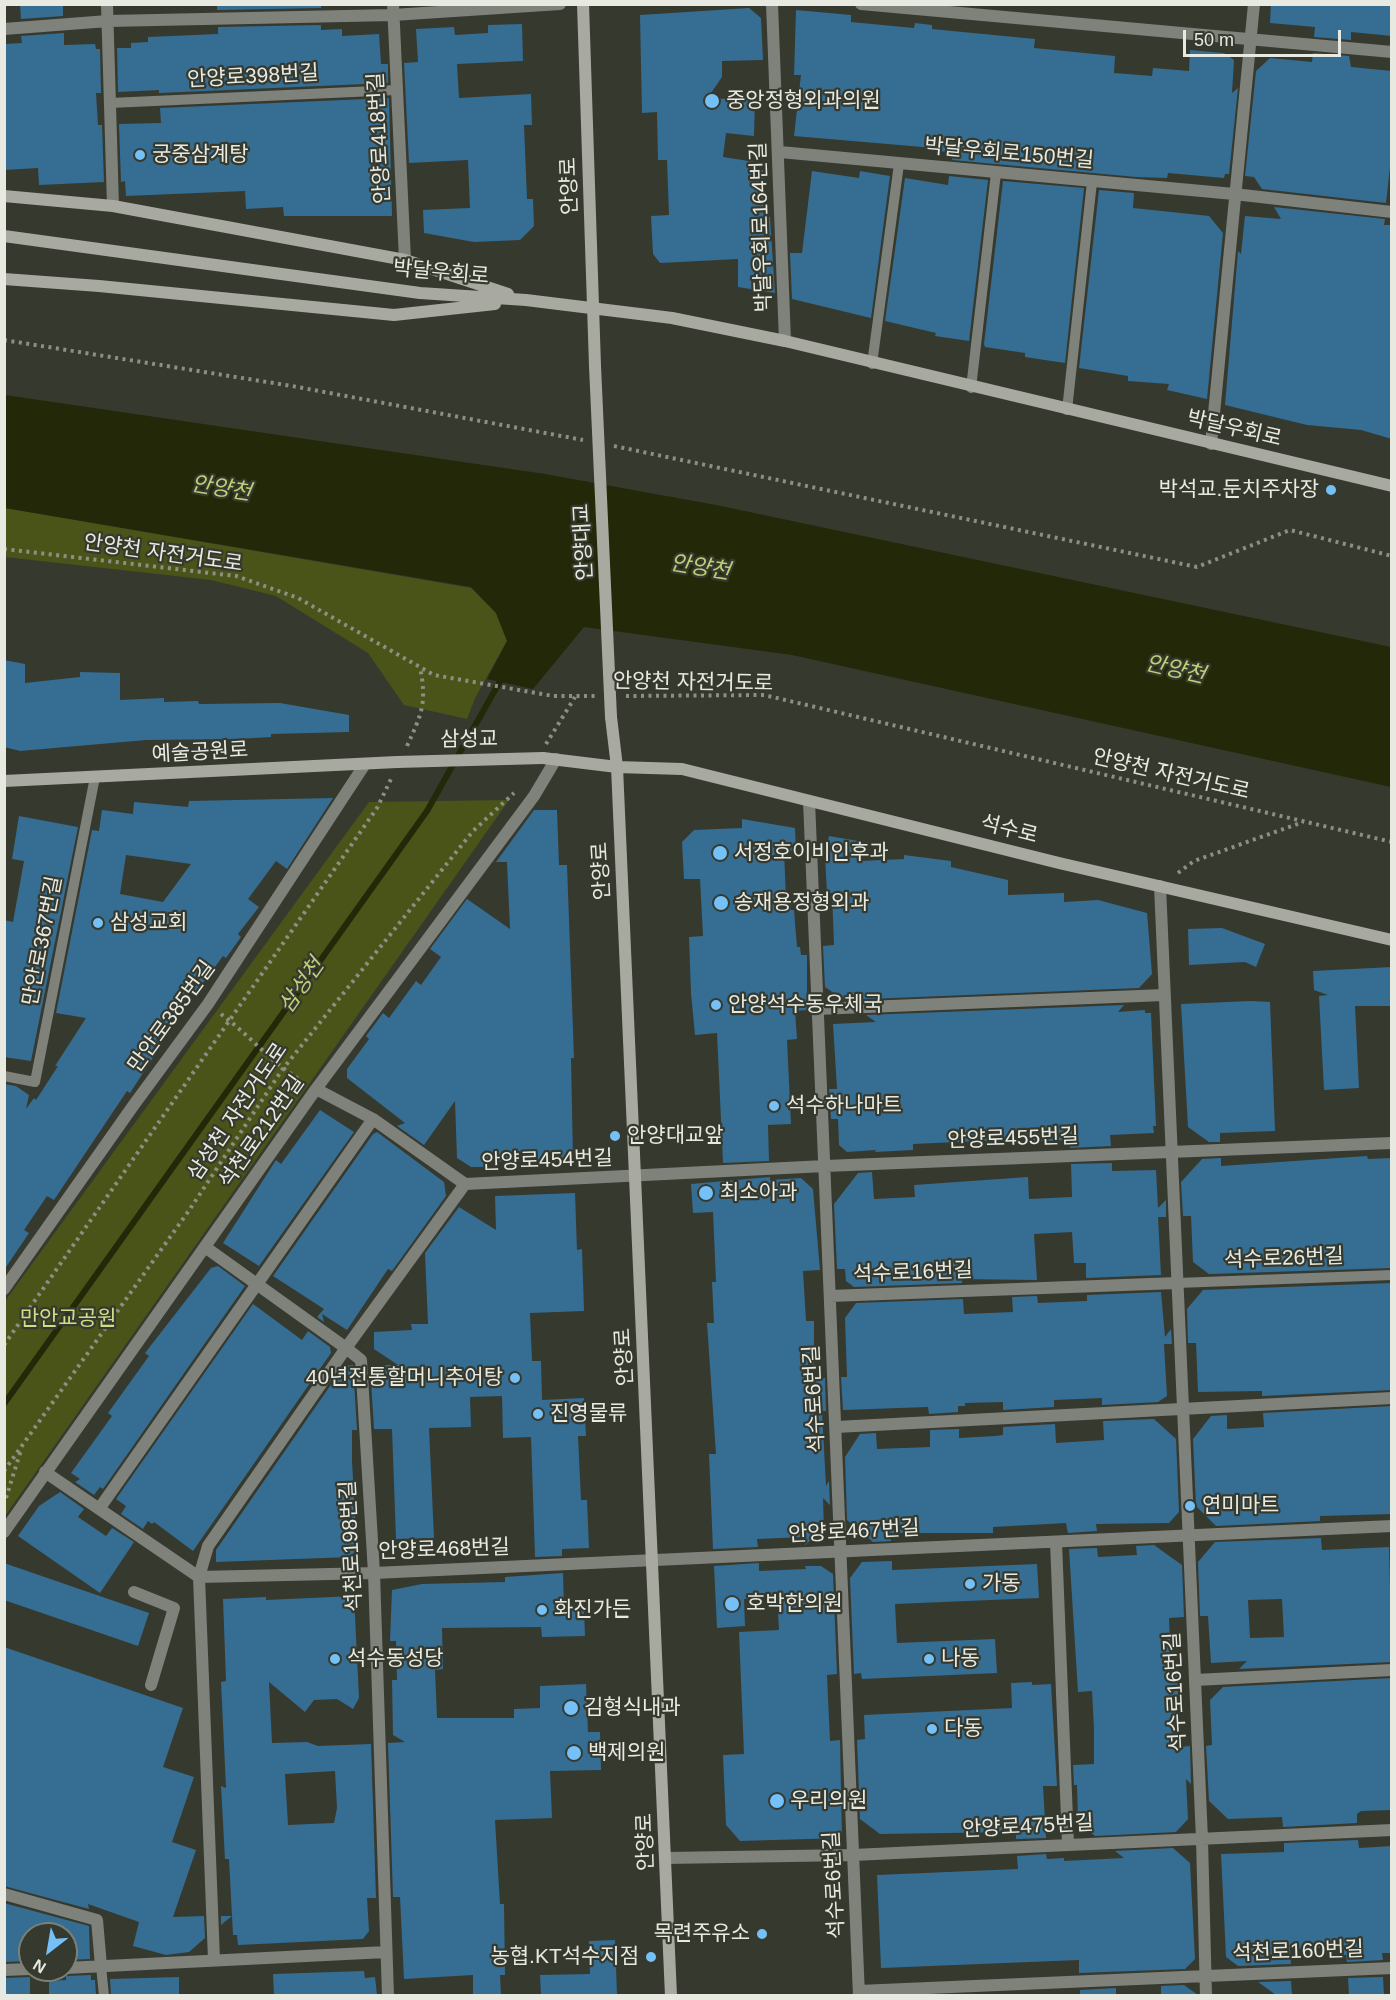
<!DOCTYPE html>
<meta charset="utf-8">
<style>
body{margin:0}
#map{position:relative;width:1396px;height:2000px;overflow:hidden;background:#36392e;font-family:Arial,sans-serif}
canvas{display:block}
.frame{position:absolute;inset:0;border:6px solid #e8eae2;pointer-events:none}
.north{position:absolute;left:18px;top:1922px;width:60px;height:60px;box-sizing:border-box;background:#36392e;border:2px solid #7d8076;border-radius:50%;rotate:211deg;font-size:16px;font-weight:700;line-height:24px;text-align:center;color:#e8eae2}
.north::after{content:'';display:block;margin:auto;width:21px;height:27px;background:#75c0f6;clip-path:polygon(50% 0,100% 100%,50% 72%,0 100%)}
.scale{position:absolute;left:1183px;top:30px;width:158px;height:27px;box-sizing:border-box;border:3px solid #e8eae2;border-top:0;padding-left:8px;font-size:18px;line-height:21px;white-space:nowrap;color:#e8eae2;-webkit-text-stroke:4px #36392e;paint-order:stroke}
</style>
<div id="map">
<canvas width="1396" height="2000"></canvas>
<div class="frame"></div>
<div class="north">N</div>
<div class="scale">50 m</div>
</div>
<script>
const context = document.querySelector('canvas').getContext('2d');
context.lineJoin = 'round';
function paint(path, color) { context.fillStyle = color; context.fill(path, 'evenodd'); }
function strokePath(path, color, width, dash) { context.strokeStyle = color; context.lineWidth = width; context.lineCap = dash ? 'butt' : 'round'; context.setLineDash(dash || []); context.stroke(path); }
function drawText(font, color, halo, rows, align = 'center') {
  context.font = font + ' Arial,"Noto Sans KR",sans-serif'; context.lineWidth = 4.5; context.setLineDash([]); context.textBaseline = 'middle'; context.strokeStyle = halo; context.fillStyle = color; for (const [text, x, y, turn = 0] of rows) {
    context.save(); context.translate(x, y); context.rotate((+turn || 0) * Math.PI / 180); context.textAlign = isNaN(turn) ? turn : align; if (halo) context.strokeText(text, 0, 0); context.fillText(text, 0, 0); context.restore();
  }
}
paint(new Path2D(`
 M5,508L471,588L496,613L507,641L475,698L467,719L404,705L368,653L276,596L211,580L5,557Z
 M509,800L5,1516V1301L369,802Z`), '#4a5418');
paint(new Path2D(`
 M5,395L545,474L716,505L1391,647V787L792,655L584,627L533,689L487,679L507,641L496,613L471,587L5,508Z`), '#232808');
strokePath(new Path2D(`
 M4,1404L427,811L504,674`), '#232808', 6);
paint(new Path2D(`
 M20,4H63V16L21,19Z
 M217,4H321V8L217,10Z
 M1271,4H1392V36L1351,32V40L1314,37L1315,27L1270,23Z
 M749,8L761,18L763,60L722,61V77L707,99L755,98L754,136L726,133L723,157L755,162V170H763L764,217H770L775,293L738,287V259L660,263L653,254L651,216L669,215L667,160H658L657,112L642,113L640,15Z
 M796,10L851,15V22L914,28L915,23L932,25V29L1035,39L1034,48L1115,56L1114,73L1152,76L1153,68L1189,71L1190,50L1224,53L1234,60L1232,93L1238,88L1229,174H1225L1224,178L1168,173L1167,178L1136,177L952,160L953,152L934,151V148L794,136L801,75H794Z
 M522,24L523,61L457,64L459,98L531,94L532,125H524L527,199H533L534,226L520,240L474,242L424,233L423,210L470,208L468,160L409,163L404,63L418,62L416,29L454,27L455,35L488,33V25Z
 M321,25V30L342,29V36L379,34L381,64H388V83L159,93V90L118,92L117,48H131V43L148,42V37L218,34V27Z
 M64,33V45L95,44L96,49H100L101,93H96L98,125H102L104,182L39,185L38,168L4,170V44L22,43L21,36Z
 M1313,53L1349,56L1351,67L1392,71V149L1386,203L1262,189L1254,177L1245,176L1256,71L1270,58L1312,62Z
 M389,98L392,216H284L283,207L246,209L245,191L126,196L125,181L121,182L119,124L161,123L160,108Z
 M812,171L859,178L860,171L890,176L871,318L792,299L790,253H802Z
 M949,176L988,180L969,341L935,336L936,333L885,321L905,178L948,185Z
 M1003,181L1084,188L1065,363L1025,357V353L985,347L984,344Z
 M1099,190L1134,193L1133,208L1209,216L1223,233L1207,399L1167,390L1169,384L1128,381V376L1079,368Z
 M1274,207L1385,219L1384,225H1392V439L1361,430L1307,425L1225,405L1238,251L1241,254L1245,216L1281,219Z
 M4,660L25,664V683L80,677V672L120,673V700L164,698V702L198,701L199,704L280,703L349,715V732L271,734V737L237,739L146,740L20,751L4,747Z
 M333,798L287,869L276,861L248,899L259,907L238,934L241,937L226,958L223,956L194,995L191,992L166,1026L156,1040L162,1044L130,1093L127,1091L54,1200L47,1196L24,1230L29,1233L4,1270V1084L16,1086L29,1095L26,1109L34,1098L36,1100L58,1066H55L86,1018L56,1013L92,830L99,831L102,810L133,814L134,802L188,807L189,801ZM126,855L191,864L163,902L120,894Z
 M534,810H557L559,865H567L574,1058H571L573,1159L484,1162V1167H471L457,1158L455,1101L424,1145L397,1126L405,1123L347,1078V1069L369,1039L366,1036L383,1013L389,1018L416,981L421,985L441,957L430,949L467,899L510,929L507,862H496Z
 M19,816L78,827L31,1061L4,1057V920L13,922L24,861L12,859Z
 M742,819L795,828L796,851H784L786,898H790L791,910H794L797,947H800L801,955H807V1010L795,1011L797,1039L787,1040L791,1124L768,1125L769,1161L723,1163L717,1033L695,1035L691,993L689,937L703,936L700,879H684L682,842L694,830L742,828Z
 M829,836L864,842L861,861L904,859V855L951,861V867L1008,880V895L1064,893V902L1098,900L1147,913L1152,974L1139,988L844,1000L825,987L823,946L834,945L832,893H827L825,857Z
 M1222,928L1265,944L1256,967L1245,962L1189,965L1188,929Z
 M1392,967V1006H1355L1359,1088L1324,1090L1319,996L1328,995L1314,990L1313,971Z
 M1251,1001L1270,1002L1275,1131L1220,1133V1142H1209L1188,1127L1181,1004Z
 M1124,1005L1118,1012L1145,1010V1013H1151L1156,1126H1153L1154,1133L1110,1135L1111,1146L1070,1148V1140L1025,1142V1139L913,1144V1150L875,1152L876,1150L847,1152L839,1145L838,1119H831L829,1089H837L833,1024L876,1022L866,1015Z
 M320,1110L354,1132L259,1266L223,1243L276,1160L281,1164Z
 M377,1132L444,1182L446,1196L392,1271L388,1269L347,1330L322,1314L324,1322L317,1317L324,1309L273,1276L373,1134Z
 M1367,1156L1368,1159L1392,1158V1268L1209,1274L1193,1262L1191,1216H1183L1181,1182L1202,1159L1221,1158V1166Z
 M1112,1163V1171L1156,1170L1158,1208L1166,1200V1217H1158L1161,1275L1086,1278V1263H1074L1072,1232L1034,1234L1037,1280L962,1279V1283L854,1287L846,1281L845,1269H837L834,1204L858,1173L872,1172L874,1199L915,1197L914,1185L1028,1177L1029,1199L1072,1197L1071,1164Z
 M770,1177V1180L801,1178L813,1189L820,1270L803,1271L806,1321H814V1379L825,1378L826,1411H822L826,1486L829,1481L830,1505L823,1498L824,1529L805,1545L804,1537L757,1539L758,1547L713,1549L709,1454H716L707,1323H714L712,1282H716L713,1212L693,1213L691,1184Z
 M575,1193L577,1250L582,1249L584,1311L530,1313L532,1361H541L542,1400L584,1398L586,1436H578L581,1500H587L589,1548L562,1549V1556L535,1557L531,1437L503,1438L502,1396L470,1397L471,1427L429,1428L434,1538L396,1539L392,1429H374L370,1365H398L374,1349V1332L412,1330L411,1324H428L425,1253L459,1207L496,1230L495,1196Z
 M218,1266L245,1286L103,1489L100,1487L94,1495L75,1482L80,1479L71,1473L112,1416L108,1413L149,1356L145,1353L211,1268Z
 M1392,1283V1390L1262,1396V1391L1198,1392L1196,1343H1188L1187,1309L1203,1290Z
 M1161,1292L1165,1337L1171,1329L1172,1344H1164L1167,1396L1158,1402L1102,1405V1398L1054,1400V1407L1003,1410V1402L965,1403V1406H958V1412L929,1414L928,1407L843,1410L841,1377H847L845,1318L856,1303L963,1299L964,1314L1013,1312L1012,1297L1037,1296L1038,1303L1087,1301V1295Z
 M253,1304L302,1340L308,1331L330,1347L331,1353L193,1551L154,1522L152,1524L148,1521L143,1529L121,1514L126,1506L116,1499Z
 M353,1365L357,1430H352V1461L357,1549L350,1557L216,1562V1550L344,1366Z
 M1392,1406V1514L1320,1516V1521L1216,1526L1196,1506L1193,1439L1211,1416L1227,1415V1429L1264,1427L1263,1413Z
 M1154,1419L1176,1439L1179,1512L1169,1523L1096,1524L1097,1531L1068,1533L1066,1523L993,1527V1533H890L891,1541L873,1542L847,1520L845,1457L860,1434L876,1433L877,1449L930,1447V1430L959,1429V1438L995,1436L1003,1435V1427L1055,1424L1056,1443L1104,1440L1103,1421Z
 M60,1492L84,1509L78,1517L106,1536L112,1528L134,1542L100,1593L18,1536L39,1506Z
 M1321,1538L1322,1550L1389,1547L1392,1662L1239,1669L1247,1661L1211,1663L1208,1616H1200L1198,1562L1215,1542ZM1282,1599L1284,1637L1250,1638L1248,1600Z
 M1154,1545L1182,1565L1184,1617L1169,1618L1171,1670L1177,1669L1180,1747L1190,1746L1191,1784L1186,1779L1188,1819L1176,1832L1095,1836L1078,1822L1077,1785H1074L1073,1765L1094,1764V1729L1092,1691L1078,1692L1069,1549L1097,1548L1098,1557L1137,1555L1136,1546Z
 M892,1561V1570L1037,1564L1039,1598L895,1604L897,1643L995,1639L997,1673L862,1679L861,1673L854,1674L850,1578L862,1562Z
 M4,1563L149,1613L138,1646L4,1600Z
 M759,1563V1571L806,1569L805,1566H821L833,1574L837,1674L827,1675L830,1741L840,1740L842,1838L740,1841L726,1825L723,1755L744,1754L739,1632L779,1630L777,1597L744,1599L745,1626L717,1628L714,1566Z
 M563,1573L564,1610H584L585,1636L542,1637L541,1627L442,1628L443,1669L435,1670L437,1718H514V1709L540,1708V1686L586,1684L588,1732H600L601,1770L550,1771L552,1818L495,1820L500,1904H504L505,1975H500L501,1995H473V1975L404,1979L400,1897H393L388,1743L405,1742L393,1735L392,1680H397L396,1641H390L392,1590L422,1584L505,1582V1577Z
 M354,1596L359,1698L353,1709L337,1699L314,1700L305,1712L269,1682L272,1743L307,1742L318,1746L371,1744L376,1898H367L369,1931L363,1939L238,1945L237,1935H233L232,1916L221,1925V1916H232L229,1859H225L221,1786L226,1788L221,1682L226,1681L223,1599L266,1597V1600ZM335,1771L337,1808L334,1823L288,1825L285,1774Z
 M4,1647L183,1708L163,1767L194,1777L172,1842L196,1850L173,1917L204,1916L205,1938L189,1952L166,1955L133,1946L139,1922L88,1904L89,1909L4,1886Z
 M1392,1678V1810L1361,1811L1357,1814V1823L1283,1827L1282,1817L1228,1819L1209,1801L1206,1746L1212,1745L1210,1700L1223,1687Z
 M1032,1682V1685L1051,1684L1057,1786H1043L1046,1838L1016,1839V1832L880,1834L860,1819L857,1740L865,1739L864,1715L1012,1708L1011,1683Z
 M1358,1840L1359,1848L1392,1846V1953H1382L1383,1960L1347,1962L1346,1955H1338V1947L1290,1949L1291,1964L1238,1966L1226,1957L1221,1854L1284,1852V1843Z
 M1173,1848L1190,1863L1195,1959L1185,1969L1079,1973V1960L881,1968L877,1875L1018,1869L1017,1856L1046,1854L1047,1859L1064,1858V1861L1124,1858L1115,1851Z
 M4,1903L89,1926L90,1959L66,1960V1934H30V1961L4,1962Z
 M615,1940L617,1995H541L540,1975L590,1974L589,1941Z
 M364,1971L365,1978L375,1977L377,1995H274L273,1974Z
 M91,1975V1980H95L96,1995H49V1981L66,1980V1976Z
 M30,1977V1995H4V1978Z
 M179,1977V1995H111L110,1979Z
 M1383,1977L1384,1995H1349L1348,1978Z
 M1291,1981L1292,1995H1276L1258,1982Z
 M1184,1985L1198,1995H1161V1986Z
 M1116,1988V1995H1080V1990Z`), '#366d93');
strokePath(new Path2D(`
 M4,340L292,386L583,440
 M614,446L1197,567L1290,530L1392,556
 M4,549L236,576L298,598L434,675L553,696H595
 M626,696L764,695L1392,842
 M546,744L575,697
 M407,746C422,713 427,703 420,667
 M1178,873L1194,861L1303,822
 M221,1014C249,1035 274,1065 302,1081
 M4,1345L377,808L392,777
 M4,1471L190,1209L282,1070L473,831L514,793
 M6,1498L21,1450`), '#8d8f86', 4, [3, 4.5]);
strokePath(new Path2D(`
 M110,103L397,90
 M872,364L899,164
 M971,388L996,173
 M1067,410L1092,182
 M4,1076L35,1082L95,777
 M1177,1283L1392,1275
 M101,1966L104,1996`), '#7f817b', 10);
strokePath(new Path2D(`
 M107,4L113,206
 M393,4L405,260
 M772,4L785,341
 M861,4L1392,52
 M4,29L108,21L393,15L560,4
 M780,152L1234,194L1392,212
 M1211,444L1254,4
 M809,801L859,1996
 M1160,886L1202,1839L1206,1996
 M817,1009L1164,995
 M316,1089L373,1119L465,1184L825,1166L1392,1143
 M205,1247L346,1348L208,1546L199,1577L214,1960
 M4,1289L133,1106L208,1004L365,764
 M830,1296L1177,1283
 M836,1427L1392,1398
 M45,1472L199,1577L374,1573L1392,1526
 M99,1509L373,1119
 M4,1532L316,1089L534,796L556,759
 M1056,1542L1068,1844
 M134,1592L174,1608L151,1685
 M1195,1680L1392,1670
 M666,1858L853,1855L1392,1830
 M4,1894L97,1920L101,1966
 M66,1968L386,1952
 M4,1970L30,1969
 M859,1991L1392,1968
 M388,1996L374,1573L361,1360L346,1348L465,1184`), '#7f817b', 12);
strokePath(new Path2D(`
 M583,4L595,366
 M4,196L113,206L405,260L508,294
 M4,236L420,293L526,300L672,318L785,341L1392,486
 M4,279L99,286L394,315L495,304
 M611,717L617,767L671,1996
 M543,758L617,767L682,769L1059,863L1392,940
 M4,781L397,762`), '#a8aaa1', 12);
strokePath(new Path2D(`
 M595,366L611,717
 M397,762L543,758`), '#a8aaa1', 12);
for (const [x, y, r, color] of [
 [712,101,8,"#75c0f6"],
 [140,155,6,"#75c0f6"],
 [1331,490,6,"#75c0f6"],
 [720,853,8,"#75c0f6"],
 [721,903,8,"#75c0f6"],
 [98,923,6,"#75c0f6"],
 [716,1005,6,"#75c0f6"],
 [774,1106,6,"#75c0f6"],
 [615,1136,6,"#75c0f6"],
 [706,1193,8,"#75c0f6"],
 [515,1378,6,"#75c0f6"],
 [538,1414,6,"#75c0f6"],
 [1190,1506,6,"#75c0f6"],
 [970,1584,6,"#75c0f6"],
 [732,1604,8,"#75c0f6"],
 [542,1610,6,"#75c0f6"],
 [335,1659,6,"#75c0f6"],
 [929,1659,6,"#75c0f6"],
 [571,1708,8,"#75c0f6"],
 [932,1729,6,"#75c0f6"],
 [574,1753,8,"#75c0f6"],
 [777,1801,8,"#75c0f6"],
 [762,1934,6,"#75c0f6"],
 [651,1957,6,"#75c0f6"]
]) { const dot = new Path2D(); dot.arc(x, y, r, 0, 2 * Math.PI); context.fillStyle = color; context.fill(dot); strokePath(dot, '#36392e', 2); }
drawText('21px', '#e8eae2', '#36392e', [
 ["안양로398번길",253,77,-3],
 ["안양로418번길",380,138,-93],
 ["박달우회로150번길",1009,154,5],
 ["안양로",570,186,-92],
 ["박달우회로164번길",762,227,-92],
 ["박달우회로",441,273,5],
 ["박달우회로",1234,429,13],
 ["안양대교",584,542,-93],
 ["안양천 자전거도로",163,554,8],
 ["안양천 자전거도로",693,683,1],
 ["삼성교",469,740,-1],
 ["예술공원로",200,753,-3],
 ["안양천 자전거도로",1171,775,13],
 ["석수로",1009,830,14],
 ["안양로",602,871,-93],
 ["만안로367번길",43,941,-79],
 ["만안로385번길",172,1017,-54],
 ["삼성천 자전거도로",238,1112,-56],
 ["석천로212번길",262,1132,-55],
 ["안양로455번길",1013,1139,-2],
 ["안양로454번길",547,1161,-2],
 ["석수로26번길",1284,1259,-2],
 ["석수로16번길",913,1273,-2],
 ["안양로",625,1357,-93],
 ["석수로6번길",815,1399,-93],
 ["안양로467번길",854,1532,-3],
 ["석천로198번길",352,1546,-93],
 ["안양로468번길",444,1550,-2],
 ["석수로16번길",1176,1692,-93],
 ["안양로475번길",1028,1827,-3],
 ["안양로",646,1842,-92],
 ["석수로6번길",835,1885,-93],
 ["석천로160번길",1298,1952,-2]
]);
drawText('21px', '#e8eae2', '#36392e', [
 ["중앙정형외과의원",726,101],
 ["궁중삼계탕",152,155],
 ["박석교.둔치주차장",1319,490,"right"],
 ["서정호이비인후과",734,853],
 ["송재용정형외과",734,903],
 ["삼성교회",110,923],
 ["안양석수동우체국",728,1005],
 ["석수하나마트",786,1106],
 ["안양대교앞",627,1136],
 ["최소아과",720,1193],
 ["40년전통할머니추어탕",503,1378,"right"],
 ["진영물류",550,1414],
 ["연미마트",1202,1506],
 ["가동",982,1584],
 ["호박한의원",746,1604],
 ["화진가든",554,1610],
 ["석수동성당",347,1659],
 ["나동",941,1659],
 ["김형식내과",584,1708],
 ["다동",944,1729],
 ["백제의원",588,1753],
 ["우리의원",790,1801],
 ["목련주유소",750,1934,"right"],
 ["농협.KT석수지점",639,1957,"right"]
], 'left');
drawText('21px', '#cddf86', '#36392e', [
 ["만안교공원",68,1319]
]);
drawText('italic 22px', '#bdcf77', '#36392e', [
 ["안양천",221,489,9],
 ["안양천",700,568,9],
 ["안양천",1175,670,13],
 ["삼성천",302,986,-55]
]);
</script>
